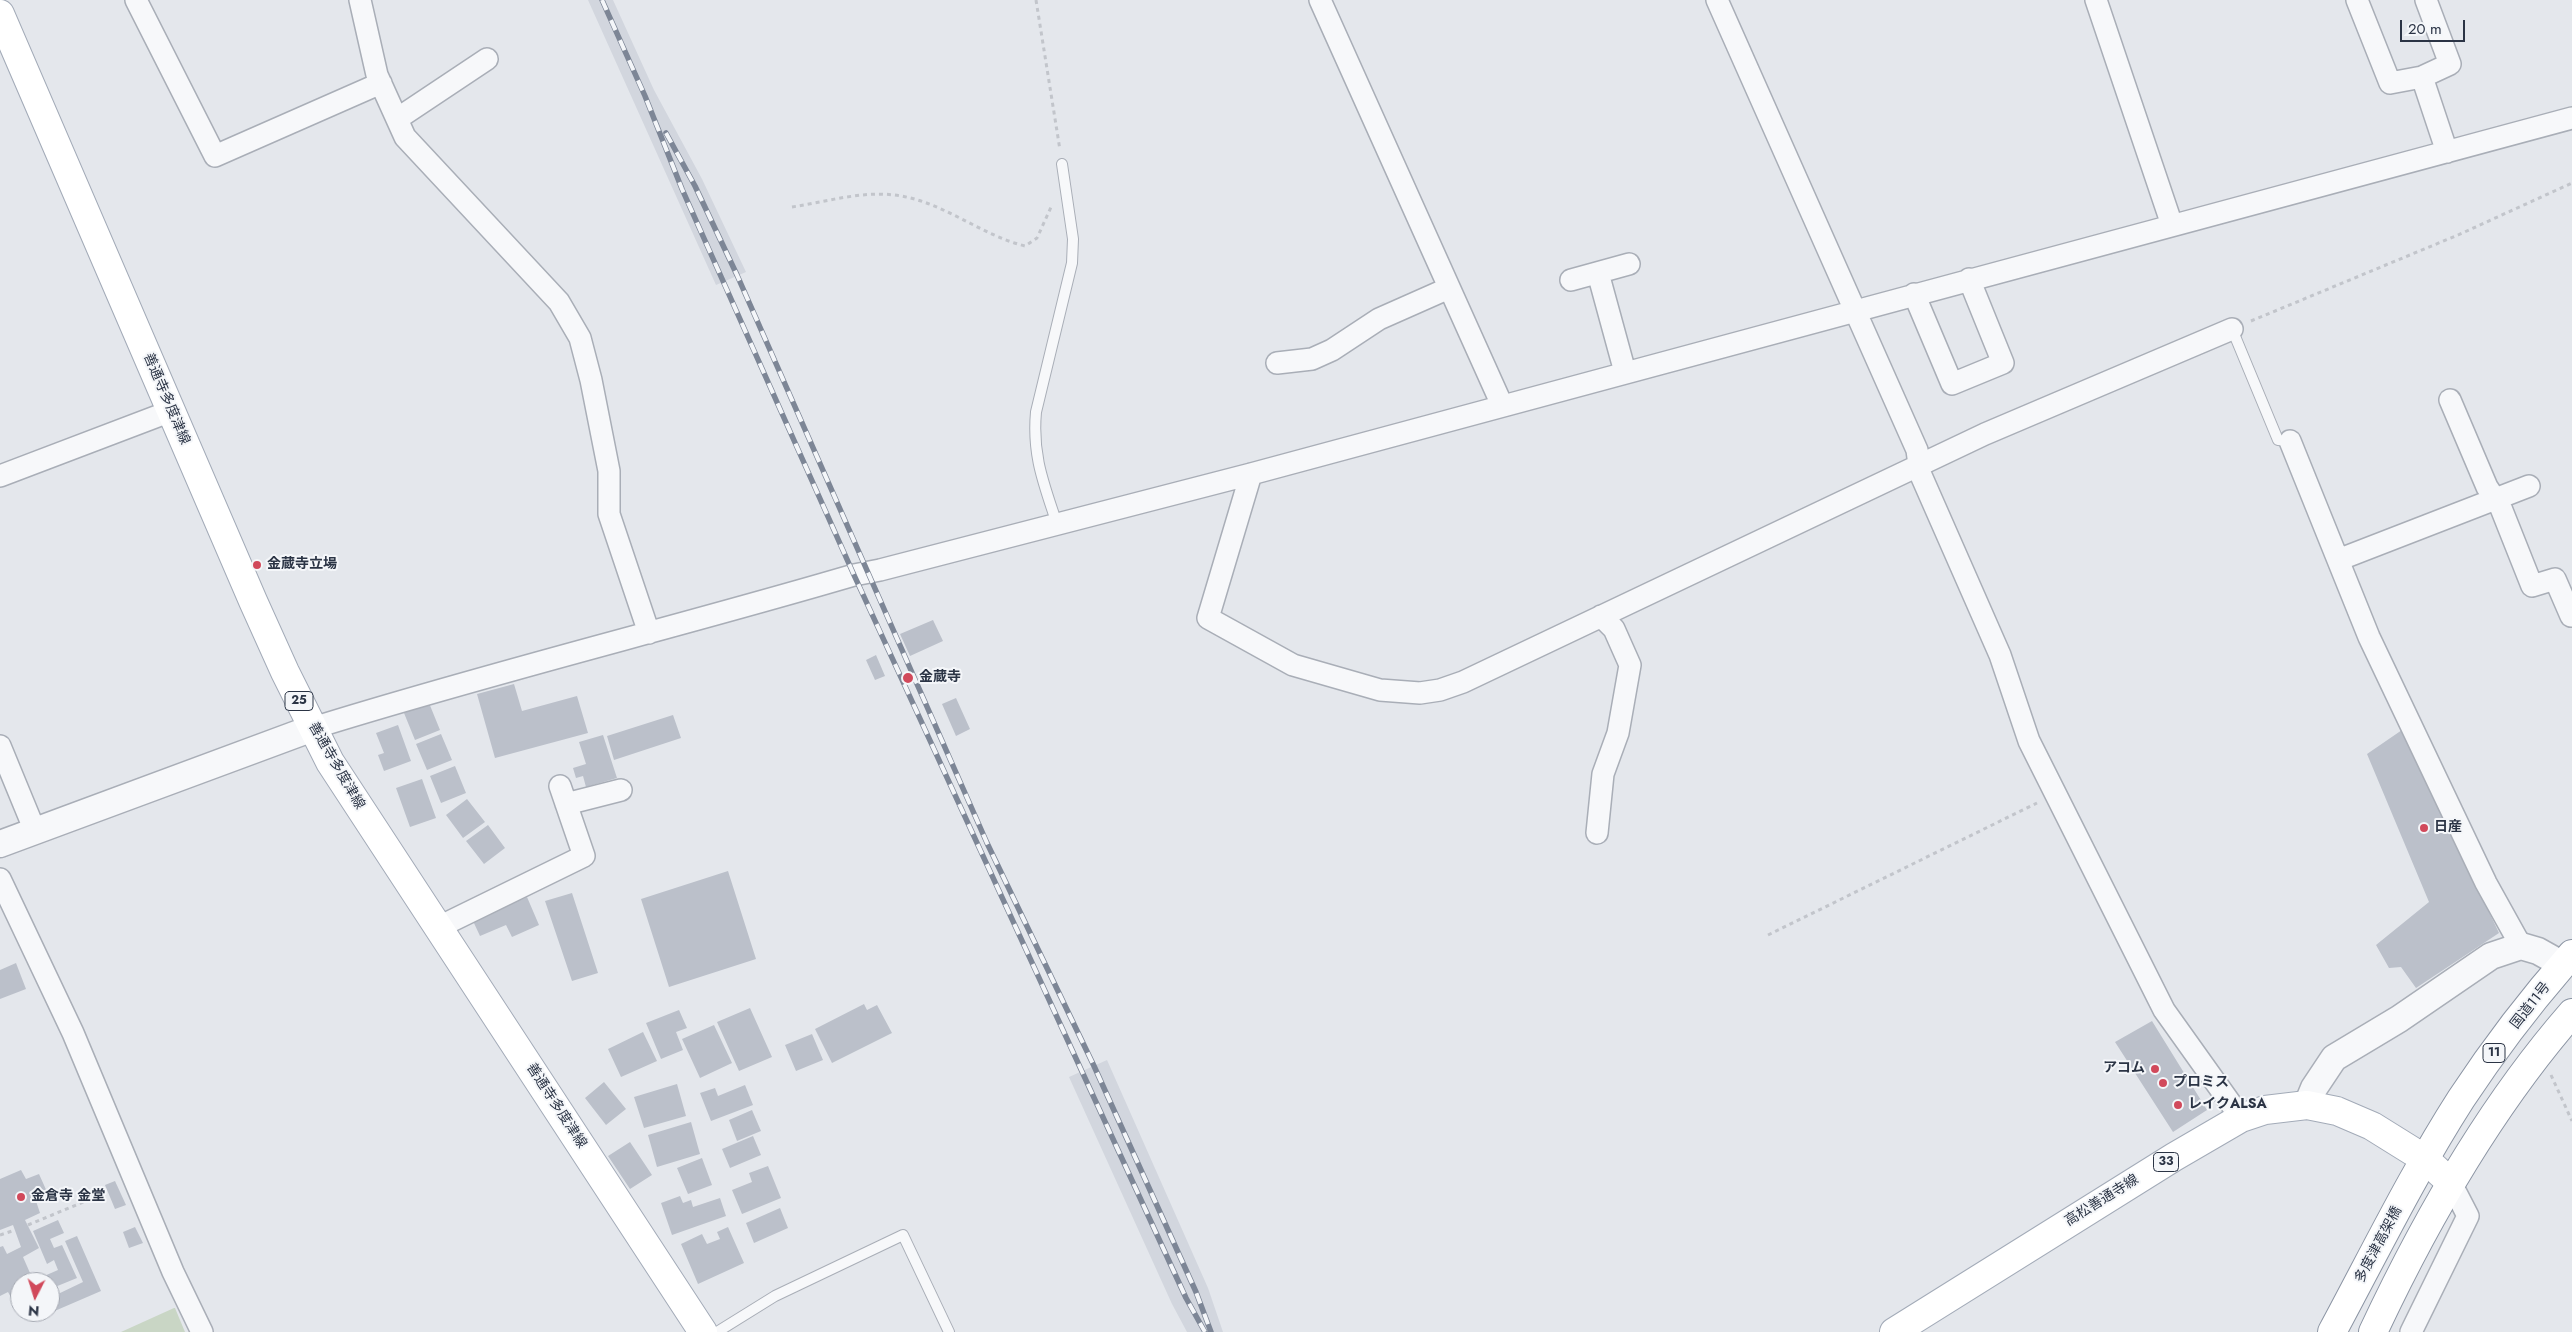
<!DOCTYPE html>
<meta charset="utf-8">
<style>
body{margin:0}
#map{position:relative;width:2572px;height:1332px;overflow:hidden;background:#e4e7ec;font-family:Jost,sans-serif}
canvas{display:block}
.north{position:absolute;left:10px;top:1272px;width:50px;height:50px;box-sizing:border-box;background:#f4f6f9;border:1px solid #a4a8b1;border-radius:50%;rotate:185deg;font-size:14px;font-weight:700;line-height:20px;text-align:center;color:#2b3445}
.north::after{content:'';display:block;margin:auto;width:18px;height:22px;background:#d1495b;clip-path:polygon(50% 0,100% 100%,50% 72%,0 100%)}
.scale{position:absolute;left:2400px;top:20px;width:65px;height:22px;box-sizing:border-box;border:2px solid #2b3445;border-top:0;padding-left:6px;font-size:15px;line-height:18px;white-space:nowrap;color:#2b3445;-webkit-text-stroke:4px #f4f6f9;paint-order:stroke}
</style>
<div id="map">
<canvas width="2572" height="1332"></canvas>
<div class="north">N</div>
<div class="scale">20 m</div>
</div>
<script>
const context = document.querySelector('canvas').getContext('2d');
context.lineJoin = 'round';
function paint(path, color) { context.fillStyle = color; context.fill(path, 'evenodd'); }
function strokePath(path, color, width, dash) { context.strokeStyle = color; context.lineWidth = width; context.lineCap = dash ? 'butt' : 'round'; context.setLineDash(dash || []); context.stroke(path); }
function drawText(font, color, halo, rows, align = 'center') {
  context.font = font + ' Jost,"Noto Sans JP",sans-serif'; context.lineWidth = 4; context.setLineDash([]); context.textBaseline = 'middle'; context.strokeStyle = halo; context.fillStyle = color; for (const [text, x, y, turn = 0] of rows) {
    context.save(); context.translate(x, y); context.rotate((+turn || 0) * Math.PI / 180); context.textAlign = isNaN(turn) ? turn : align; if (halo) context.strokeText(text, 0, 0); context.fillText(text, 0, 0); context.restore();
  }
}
paint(new Path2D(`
 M588,0H613L654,90L702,179L746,272L716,285Z
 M1107,1060L1208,1288L1223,1332H1187L1172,1304L1069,1077Z`), '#d2d6de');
paint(new Path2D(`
 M175,1308L185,1332H121L174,1308Z`), '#c9d6c5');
paint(new Path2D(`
 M933,620L943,641L910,656L900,634Z
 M876,655L885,676L875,680L866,660Z
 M514,684L522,711L577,696L588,733L495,758L477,694Z
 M956,698L970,729L956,736L942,704Z
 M429,703L440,730L415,740L404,713Z
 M673,715L681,738L614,760L607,736Z
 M398,725L411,761L384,771L378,755L384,753L376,733Z
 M2402,730L2499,933L2416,988L2401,967L2389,968L2376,945L2429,902L2367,754Z
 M441,734L452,760L427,770L416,744Z
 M603,735L617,778L586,787L583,776L576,778L573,768L586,764L579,742Z
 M455,766L466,793L441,803L430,776Z
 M422,779L436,818L410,827L396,788Z
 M467,799L485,822L463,838L446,815Z
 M488,825L505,848L484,864L466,841Z
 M728,871L756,959L669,987L641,899Z
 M572,893L598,973L572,981L545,901Z
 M527,897L539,925L512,937L506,925L480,936L473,921Z
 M16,963L26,989L0,999V970Z
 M864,1004L867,1010L877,1005L892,1033L832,1063L815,1029Z
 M750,1008L772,1057L739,1071L717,1022Z
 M679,1010L687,1028L676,1032L683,1050L661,1059L646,1023Z
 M2152,1021L2207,1110L2173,1132L2115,1042Z
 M714,1025L732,1063L700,1078L682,1039Z
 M643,1032L657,1061L621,1077L608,1049Z
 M812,1034L823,1060L796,1071L785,1045Z
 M604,1082L626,1109L606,1125L585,1098Z
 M677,1084L686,1116L644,1128L634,1097Z
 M745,1085L753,1105L711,1121L700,1093L715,1088L718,1096Z
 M752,1110L761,1131L737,1141L729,1120Z
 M691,1122L700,1154L657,1167L648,1135Z
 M753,1136L761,1155L730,1168L722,1149Z
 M630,1142L652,1175L630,1189L608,1156Z
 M702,1158L712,1185L688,1194L677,1168Z
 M768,1166L781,1198L742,1214L732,1190L752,1182L749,1173Z
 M21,1170L26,1179L39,1174L48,1194L36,1201L40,1213L25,1220L39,1248L23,1257L30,1273L24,1276L28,1282H20V1300L14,1303L8,1292L0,1296V1247L3,1246L7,1254L21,1247L13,1225L0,1230V1179Z
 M115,1181L126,1205L115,1209L105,1185Z
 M680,1196L683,1203L691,1200L693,1207L720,1198L726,1216L672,1235L661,1203Z
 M780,1208L788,1228L754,1243L746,1223Z
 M58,1220L64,1233L50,1239L54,1248L62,1245L77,1278L55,1287L58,1294L83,1282L65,1241L77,1236L101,1291L50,1313V1282H36L35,1280L58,1270L54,1260L47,1264L33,1231Z
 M135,1227L143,1243L129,1248L123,1232Z
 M728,1227L744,1263L698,1284L681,1244L702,1234L707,1244L720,1239L717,1232Z`), '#bbc0ca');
const service = new Path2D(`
 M2232,329L2278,440L2290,441
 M1057,524C1044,484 1032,456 1036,412L1072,263L1073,239L1062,164
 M717,1332L775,1296L903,1235L949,1332`);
const minor = new Path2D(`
 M136,0L215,156L381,83
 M360,0L377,75L405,137L559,302L580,338L591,380L609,471V514L649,633
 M1320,0L1502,405
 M1717,0L1917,450L1920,473L2000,655L2029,741L2164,1010L2241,1118
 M2096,0L2172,225
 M2357,0L2390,83L2422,77L2450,64L2426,0
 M2422,77L2447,152
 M397,119L487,59
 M1598,273L1625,372
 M1571,280L1629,264
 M1914,294L1952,384L2003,363L1969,279
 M1277,363L1312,359L1332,350L1379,319L1449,288
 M2450,400L2487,487L2501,508L2532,586L2555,579L2571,616
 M2290,441L2369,637L2486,883L2521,946
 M1251,474L1208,618L1293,665L1380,690L1420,693L1440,690L1463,682L1985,434L2232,329
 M0,476L171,411
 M2338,560L2529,486
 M313,728C492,672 674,628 854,575L880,570L1251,474L2572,118
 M0,746L35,831
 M566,804L621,790
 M1597,833L1603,774L1618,733L1630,665L1614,629L1601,616
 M0,879L73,1033L173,1272L202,1332
 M439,927L584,856L560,786
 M2411,1332L2468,1216L2451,1183`);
const tertiary = new Path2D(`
 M0,844L313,728
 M2307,1105L2314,1088L2334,1058L2399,1019L2491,956L2521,946L2538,951L2563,965`);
const primary = new Path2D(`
 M0,14L253,601L285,672L330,762L703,1332
 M1894,1332L2174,1157L2241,1118L2265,1110L2307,1105L2337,1111L2372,1126L2425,1159L2451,1183`);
const trunk = new Path2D(`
 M2332,1332C2374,1254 2413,1174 2461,1099C2494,1049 2532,999 2572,954
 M2373,1332C2426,1219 2490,1107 2572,1013`);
strokePath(service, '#a9aeb7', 12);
strokePath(minor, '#a9aeb7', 24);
strokePath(tertiary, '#a9aeb7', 29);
strokePath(primary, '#a3abb8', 30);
strokePath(trunk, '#8b94a3', 30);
strokePath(new Path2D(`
 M1036,0L1060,150
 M792,207C825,202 861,191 894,195C941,200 980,235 1025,246L1037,238L1052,205
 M2251,321L2458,235L2572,183
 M1768,935L2037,803
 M2551,1075L2572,1121
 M28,1225L93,1198
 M0,1235L15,1230`), '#c2c5cb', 3, [4, 4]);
strokePath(service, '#f7f8fa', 10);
strokePath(minor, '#f7f8fa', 21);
strokePath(tertiary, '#f7f8fa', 26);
strokePath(primary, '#fff', 28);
strokePath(trunk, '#fff', 28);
const rail = new Path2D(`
 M602,0L645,96L682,189L854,575L1186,1298L1205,1332
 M666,133L695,186L737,275L987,843L1094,1066L1196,1292L1211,1332`);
strokePath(rail, '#7d8696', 5.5);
strokePath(rail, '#f4f6f9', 4, [11]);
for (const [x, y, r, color] of [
 [257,565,5,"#d1495b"],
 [908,678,6,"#d1495b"],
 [2424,828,5,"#d1495b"],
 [2155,1069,5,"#d1495b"],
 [2163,1083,5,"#d1495b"],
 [2178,1105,5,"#d1495b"],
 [21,1197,5,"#d1495b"]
]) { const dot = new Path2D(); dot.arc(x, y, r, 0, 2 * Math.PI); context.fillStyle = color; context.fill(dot); strokePath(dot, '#f4f6f9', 2); }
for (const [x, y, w] of [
 [299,701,28],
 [2494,1053,22],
 [2166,1162,25]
]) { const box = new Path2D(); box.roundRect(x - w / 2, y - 9.5, w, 19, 4); context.fillStyle = '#f4f6f9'; context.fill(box); strokePath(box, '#2b3445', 1); }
drawText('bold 12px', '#2b3445', null, [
 ["25",299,701],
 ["11",2494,1053],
 ["33",2166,1162]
]);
drawText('14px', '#2b3445', '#f4f6f9', [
 ["善通寺多度津線",166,399,67],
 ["善通寺多度津線",336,766,60],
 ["国道11号",2531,1006,-52],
 ["善通寺多度津線",556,1106,57],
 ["高松善通寺線",2102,1201,-32],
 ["多度津高架橋",2379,1245,-62]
]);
drawText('bold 14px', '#2b3445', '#f4f6f9', [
 ["金蔵寺立場",267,565],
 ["金蔵寺",919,678],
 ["日産",2434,828],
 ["アコム",2145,1069,"right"],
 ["プロミス",2173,1083],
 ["レイクALSA",2188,1105],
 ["金倉寺 金堂",31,1197]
], 'left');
</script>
